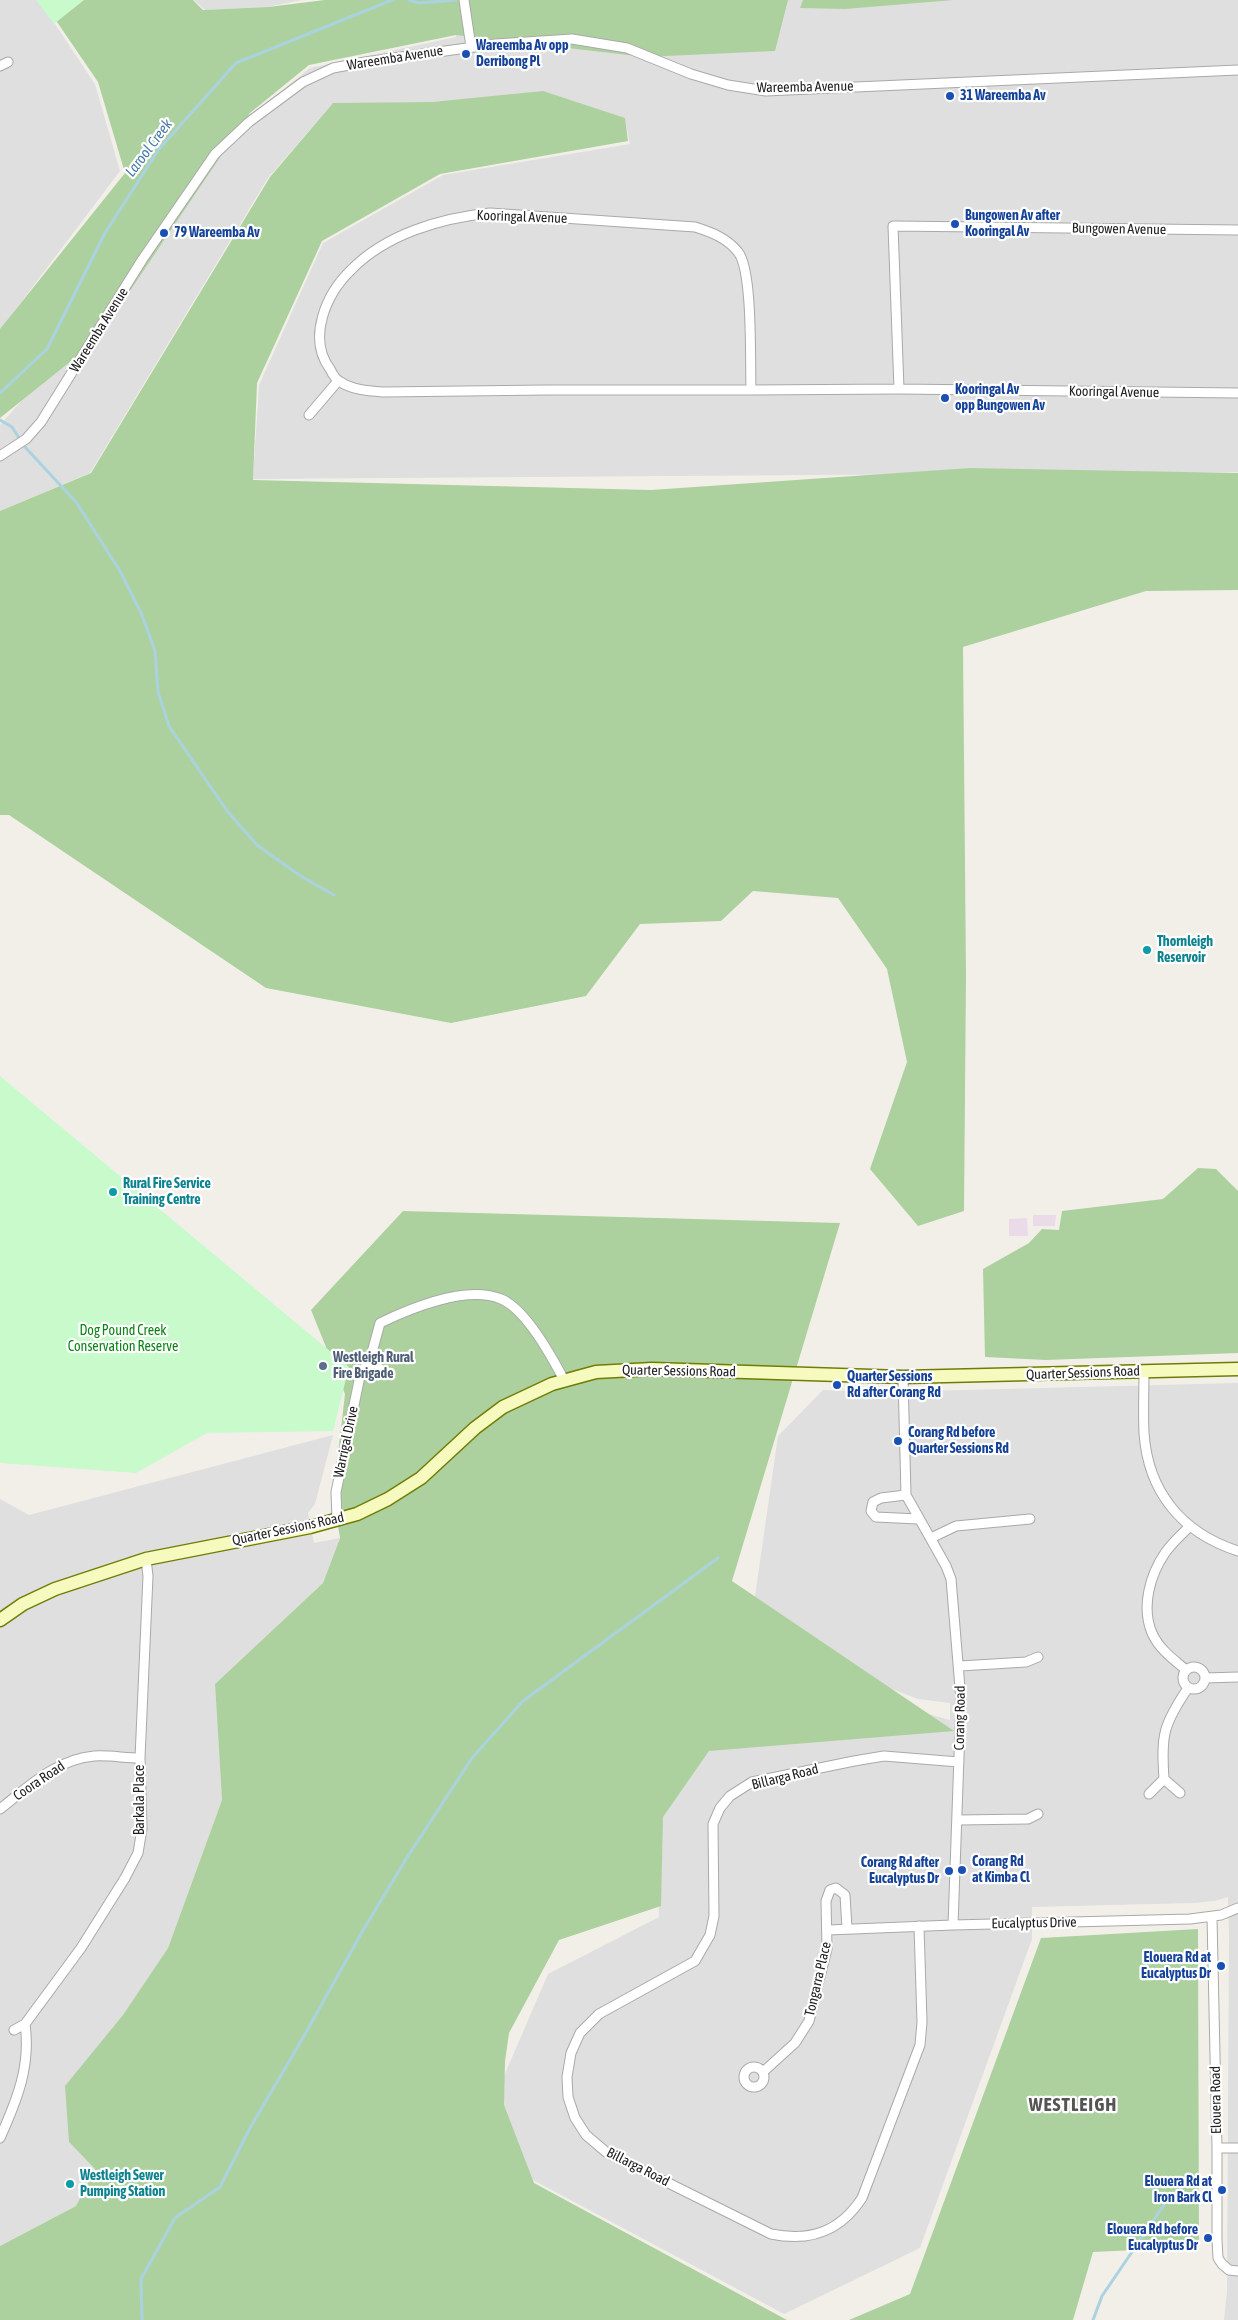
<!DOCTYPE html>
<style>
body{margin:0}
canvas{display:block;background:#f2efe9}
</style>
<canvas width="1238" height="2320"></canvas>
<script>
const context = document.querySelector('canvas').getContext('2d');
context.lineJoin = 'round';
function paint(path, color) { context.fillStyle = color; context.fill(path, 'evenodd'); }
function strokePath(path, color, width, dash) { context.strokeStyle = color; context.lineWidth = width; context.lineCap = dash ? 'butt' : 'round'; context.setLineDash(dash || []); context.stroke(path); }
function drawText(font, color, halo, rows, align = 'center') {
  context.font = font + ' "Asap Condensed",sans-serif'; context.lineWidth = 4.5; context.setLineDash([]); context.textBaseline = 'middle'; context.strokeStyle = halo; context.fillStyle = color; for (const [text, x, y, turn = 0] of rows) {
    context.save(); context.translate(x, y); context.rotate((+turn || 0) * Math.PI / 180); context.textAlign = isNaN(turn) ? turn : align; if (halo) context.strokeText(text, 0, 0); context.fillText(text, 0, 0); context.restore();
  }
}
paint(new Path2D(`
 M0,0H39L95,84L120,171L0,330Z
 M194,0H302L267,7L205,10Z
 M450,0H1238V472L253,479L259,385L323,243L443,175L630,144L625,120L543,93L432,102L332,104L268,178L90,473L0,511V425L80,335L201,156L310,68L456,37Z
 M1238,1383V2320H1224L1227,2291L1229,1935L1228,1897L1214,1901L1195,1903L1032,1907V1939L920,2248L784,2314L473,2148L548,1974L659,1917L656,1786L716,1723L921,1712L950,1720V1703L918,1699L839,1669L751,1624L778,1436L823,1390L887,1392Z
 M333,1435L315,1504L308,1513L314,1543L340,1538L323,1583L215,1684L222,1800L168,1948L123,2015L69,2142L95,2169L76,2206L0,2246V1499L29,1515Z`), '#e0dfdf');
paint(new Path2D(`
 M1033,1215H1056L1055,1226H1033Z
 M1027,1218L1028,1236H1009V1219Z`), '#ebdbe8');
paint(new Path2D(`
 M42,0H193L203,10L268,7L325,0H788L775,51L645,57L456,35L309,65L250,113L96,341L0,418V329L125,173L98,82Z
 M803,0H954L845,9L800,8Z
 M543,91L625,118L628,141L440,174L322,241L257,383L253,480L651,490L970,468L1238,473V590L1146,591L963,647L966,975L964,1211L918,1226L870,1169L907,1062L887,969L838,898L753,891L721,921L640,924L586,996L451,1023L266,988L9,815H0V511L91,473L270,177L333,103L432,102Z
 M1198,1168L1216,1169L1238,1191V1353L1046,1360L985,1357L983,1269L1029,1243L1042,1229L1059,1230L1062,1211L1163,1199Z
 M403,1211L840,1223L732,1581L954,1731L709,1751L663,1817L661,1906L559,1940L509,2033L505,2061L504,2105L534,2183L787,2320H0V2246L76,2206L95,2169L69,2142L65,2086L123,2015L168,1948L222,1800L215,1684L323,1583L340,1538L338,1526L331,1514L345,1394L311,1310Z
 M1198,1929L1199,2247L1093,2252L1073,2320H849L910,2294L1041,1938Z`), '#add19e');
paint(new Path2D(`
 M36,0H84L54,24Z
 M0,1076L349,1367L333,1431L207,1433L136,1473L0,1463Z`), '#c8facc');
strokePath(new Path2D(`
 M409,0L419,3L456,0
 M0,393L47,349L105,233L159,149L236,63L392,0
 M0,420L12,427L19,438
 M25,447L76,502L120,571L142,615L155,651L158,692L169,726L201,773L228,812L257,845L299,875L334,895
 M142,2320L141,2279L175,2218L220,2187L250,2128L304,2036L362,1932L406,1859L472,1758L523,1701L718,1558
 M1093,2320L1102,2296L1166,2202`), '#aad3df', 3);
const minor = new Path2D(`
 M464,0L471,47
 M0,66L8,62
 M899,389L893,226L1238,230
 M751,390H547L383,392C368,391 352,390 339,381C335,379 332,373 330,369C307,338 326,294 351,270C386,234 441,218 490,213L695,227C711,232 727,238 738,252C753,270 750,362 751,390L899,389L1238,393
 M309,415L338,381
 M0,456L26,439L41,422L142,260L215,154L249,122L303,82L333,68L365,62L496,44L572,39L627,48L691,74L728,85L766,91L1238,70
 M365,1367L379,1368
 M1144,1371C1144,1391 1143,1412 1144,1433C1148,1492 1182,1533 1238,1551
 M903,1377L906,1495L946,1566L951,1579L961,1700L953,1925
 M906,1495L881,1498L873,1502L871,1511L876,1517L918,1519
 M337,1520L336,1492L360,1376L371,1356L380,1323C411,1308 467,1285 501,1299C526,1309 552,1357 564,1380
 M931,1538L956,1526L1030,1519
 M960,1666L1026,1662L1038,1657
 M1183 1678a11 11 0 1 1 22 0a11 11 0 1 1-22 0Z
 M1186,1670C1173,1659 1159,1649 1152,1633C1141,1607 1150,1575 1165,1553C1172,1543 1181,1535 1189,1527
 M1205,1678L1238,1677
 M1164,1779L1180,1793
 M1149,1794L1164,1779C1161,1735 1163,1725 1188,1688
 M0,1809C28,1787 57,1759 94,1756C109,1755 125,1758 140,1758
 M958,1820L1028,1819L1038,1814
 M1212,1917L1217,2148V2240L1218,2258L1222,2264L1229,2270L1238,2271
 M919,1926L922,2022L920,2045L862,2198C840,2232 810,2242 771,2234L606,2152L586,2135L575,2118L568,2097L567,2077L571,2053L580,2033L599,2014L695,1961L710,1935L714,1916L713,1824L720,1808L730,1796L752,1782L854,1761L884,1756L959,1762
 M828,1930L953,1925L1190,1919L1221,1915L1238,1908
 M14,2030L25,2024L81,1948L125,1878L138,1853L142,1829L140,1758L148,1576L146,1559
 M744 2077a10 10 0 1 1 20 0a10 10 0 1 1-20 0Z
 M763,2072L795,2043L809,2021L827,1949L826,1901L830,1890L836,1888L845,1895L847,1928
 M0,2138C17,2100 31,2066 25,2024
 M1217,2148H1238`);
const secondary = new Path2D(`
 M0,1620L23,1604L55,1589L146,1559L310,1527L357,1514L388,1499L421,1478L475,1428L503,1407L552,1384L596,1372L652,1369L903,1377L1238,1369`);
strokePath(minor, '#a9a9a9', 11);
strokePath(secondary, '#707d05', 15);
strokePath(minor, '#fff', 9);
strokePath(secondary, '#f7fabf', 12);
for (const [x, y, r, color] of [
 [466,54,5,"#1a4fb4"],
 [950,96,5,"#1a4fb4"],
 [955,224,5,"#1a4fb4"],
 [164,233,5,"#1a4fb4"],
 [945,398,5,"#1a4fb4"],
 [1147,950,5,"#0f9aa8"],
 [113,1192,5,"#0f9aa8"],
 [323,1366,5,"#5c6f8a"],
 [837,1385,5,"#1a4fb4"],
 [898,1441,5,"#1a4fb4"],
 [962,1870,5,"#1a4fb4"],
 [949,1871,5,"#1a4fb4"],
 [1221,1966,5,"#1a4fb4"],
 [70,2184,5,"#0f9aa8"],
 [1222,2190,5,"#1a4fb4"],
 [1208,2238,5,"#1a4fb4"]
]) { const dot = new Path2D(); dot.arc(x, y, r, 0, 2 * Math.PI); context.fillStyle = color; context.fill(dot); strokePath(dot, '#fff', 2); }
drawText('bold 14px', '#164399', '#fff', [
 ["Wareemba Av opp",476,46],
 ["Derribong Pl",476,62],
 ["31 Wareemba Av",960,96],
 ["Bungowen Av after",965,216],
 ["Kooringal Av",965,232],
 ["79 Wareemba Av",174,233],
 ["Kooringal Av",955,390],
 ["opp Bungowen Av",955,406],
 ["Quarter Sessions",847,1377],
 ["Rd after Corang Rd",847,1393],
 ["Corang Rd before",908,1433],
 ["Quarter Sessions Rd",908,1449],
 ["Corang Rd",972,1862],
 ["at Kimba Cl",972,1878],
 ["Corang Rd after",939,1863,"right"],
 ["Eucalyptus Dr",939,1879,"right"],
 ["Elouera Rd at",1211,1958,"right"],
 ["Eucalyptus Dr",1211,1974,"right"],
 ["Elouera Rd at",1212,2182,"right"],
 ["Iron Bark Cl",1212,2198,"right"],
 ["Elouera Rd before",1198,2230,"right"],
 ["Eucalyptus Dr",1198,2246,"right"]
], 'left');
drawText('14px', '#222', '#fff', [
 ["Wareemba Avenue",395,58,-9],
 ["Wareemba Avenue",805,87,-1],
 ["Kooringal Avenue",522,217,2],
 ["Bungowen Avenue",1119,229,1],
 ["Wareemba Avenue",99,330,-58],
 ["Kooringal Avenue",1114,392,1],
 ["Quarter Sessions Road",679,1371,1],
 ["Quarter Sessions Road",1083,1373,-2],
 ["Warrigal Drive",346,1442,-78],
 ["Quarter Sessions Road",288,1529,-12],
 ["Corang Road",960,1718,-89],
 ["Billarga Road",785,1777,-14],
 ["Coora Road",39,1781,-34],
 ["Barkala Place",140,1800,-90],
 ["Eucalyptus Drive",1034,1923,-1],
 ["Tongarra Place",818,1979,-77],
 ["Elouera Road",1216,2100,-91],
 ["Billarga Road",638,2167,27]
]);
drawText('bold 14px', '#0d838f', '#fff', [
 ["Thornleigh",1157,942],
 ["Reservoir",1157,958],
 ["Rural Fire Service",123,1184],
 ["Training Centre",123,1200],
 ["Westleigh Sewer",80,2176],
 ["Pumping Station",80,2192]
], 'left');
drawText('14px', '#0c8416', '#fff', [
 ["Dog Pound Creek",123,1331],
 ["Conservation Reserve",123,1347]
]);
drawText('bold 14px', '#4e5e75', '#fff', [
 ["Westleigh Rural",333,1358],
 ["Fire Brigade",333,1374]
], 'left');
drawText('italic 15px', '#4a7aab', '#fff', [
 ["Larool Creek",149,148,-53]
]);
context.letterSpacing = '1px';
drawText('bold 19px', '#555', '#fff', [
 ["WESTLEIGH",1073,2105]
]);
context.letterSpacing = '0px';
</script>
